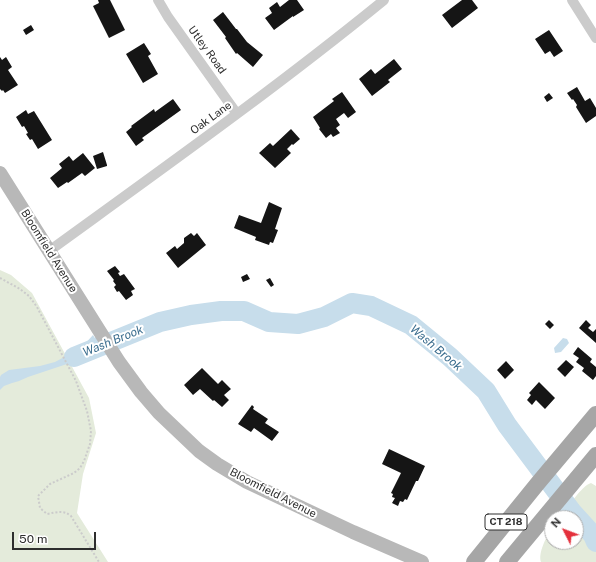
<!DOCTYPE html>
<style>
body{margin:0}
#map{position:relative;width:596px;height:562px;overflow:hidden;background:#fff;font-family:"Public Sans",sans-serif}
canvas{display:block}
.north{position:absolute;left:544px;top:510px;width:40px;height:40px;box-sizing:border-box;background:#fff;border:1px solid #ababab;border-radius:50%;rotate:312deg;font-size:11px;font-weight:700;line-height:16px;text-align:center;color:#2e2e2e}
.north::after{content:'';display:block;margin:auto;width:14px;height:18px;background:#e4303c;clip-path:polygon(50% 0,100% 100%,50% 72%,0 100%)}
.scale{position:absolute;left:12px;top:532px;width:84px;height:18px;box-sizing:border-box;border:2px solid #2e2e2e;border-top:0;padding-left:5px;font-size:12px;line-height:14px;white-space:nowrap;color:#2e2e2e;-webkit-text-stroke:3px #fff;paint-order:stroke}
</style>
<div id="map">
<canvas width="596" height="562"></canvas>
<div class="north">N</div>
<div class="scale">50 m</div>
</div>
<script>
const context = document.querySelector('canvas').getContext('2d');
context.lineJoin = 'round';
function paint(path, color) { context.fillStyle = color; context.fill(path, 'evenodd'); }
function strokePath(path, color, width, dash) { context.strokeStyle = color; context.lineWidth = width; context.lineCap = dash ? 'butt' : 'round'; context.setLineDash(dash || []); context.stroke(path); }
function drawText(font, color, halo, rows, align = 'center') {
  context.font = font + ' "Public Sans",sans-serif'; context.lineWidth = 4; context.setLineDash([]); context.textBaseline = 'middle'; context.strokeStyle = halo; context.fillStyle = color; for (const [text, x, y, turn = 0] of rows) {
    context.save(); context.translate(x, y); context.rotate((+turn || 0) * Math.PI / 180); context.textAlign = isNaN(turn) ? turn : align; if (halo) context.strokeText(text, 0, 0); context.fillText(text, 0, 0); context.restore();
  }
}
paint(new Path2D(`
 M0,270L11,275L32,293L89,398L96,433L83,474L77,513L108,562H0Z
 M591,483L596,486V562H541C538,553 546,537 552,529V542H576V518H560C566,510 582,485 591,483Z`), '#e4ebdb');
paint(new Path2D(`
 M93,335L103,351L73,362L28,377L19,381L12,383L4,386L0,390V377L1,375L9,370L40,366L55,362L81,348Z
 M563,338L567,339L569,343L561,352L555,353L554,348Z`), '#c7ddeb');
strokePath(new Path2D(`
 M74,357L160,322L191,315L221,311H244L269,322L298,324L324,317L352,303L371,306L411,325L450,357L486,391L507,425L572,512L593,535L596,542`), '#c7ddeb', 20);
paint(new Path2D(`
 M98,0H110L125,30L109,38L93,6L99,3Z
 M289,0H297L304,10L293,17V16L274,30L265,18L272,13L269,8L277,2L280,7Z
 M462,0H472L478,8L452,28L442,15Z
 M223,12L236,29H237L247,42L263,55L253,67L237,53L236,54L225,38L226,37L213,20Z
 M31,25L34,30L26,35L23,30Z
 M549,30L563,51L554,57L550,51L545,54L535,39Z
 M144,43L151,54L148,56L158,74L143,83L126,54Z
 M0,57L2,60L6,57L12,67L8,70L18,85L5,93L3,90L2,91L0,89Z
 M394,59L402,69L388,80L390,82L372,96L359,79L371,69L375,74Z
 M577,87L585,101L590,98L596,108V116L586,123L576,107L577,105L573,99L572,100L567,93Z
 M342,92L356,112L348,118L344,113L336,119L340,125L336,128L340,133L333,137L331,134L326,138L319,129L320,128L313,117L334,101L332,99Z
 M549,93L553,98L547,102L544,97Z
 M173,99L181,110L142,138L144,140L136,146L126,132L132,127L131,126L154,109L155,112Z
 M26,110L28,114L34,111L52,140L38,149L32,139L30,140L26,134L28,133L24,126L22,127L16,117Z
 M291,129L300,139L293,145L292,144L287,149L291,153L275,168L259,153L270,143L273,146Z
 M103,152L107,165V166L97,169L93,156Z
 M83,153L95,168L85,176L82,173L68,183L67,182L58,188L50,178L62,168L59,164L69,156L73,161Z
 M269,202L282,208L275,229L278,230L273,243L270,242L269,245L255,240L256,237L234,228L239,215L261,223Z
 M191,233L194,236L197,233L206,245L178,268L166,253L175,246L177,249L184,243V238Z
 M115,266L120,272L118,273L120,276L124,274L135,289L131,291L133,295L126,300L119,291L117,292L114,287L116,285L113,281L114,280L107,271Z
 M247,274L250,279L243,282L241,277Z
 M270,278L274,285L271,287L266,280Z
 M549,320L554,325L550,329L545,324Z
 M586,320L591,325L588,328L593,332L596,329V343L579,328Z
 M578,347L592,359L590,362L596,367V376L593,380L582,371L584,368L576,362L579,358L573,354Z
 M566,360L574,367L565,377L557,369Z
 M506,361L514,370L505,379L497,370Z
 M202,368L218,384L222,380L231,389L224,395L229,400L222,407L214,400L213,401L200,389L193,395L184,385Z
 M539,382L555,398L545,409L536,400L532,405L527,400L531,395L529,393Z
 M252,405L254,407L253,409L268,419L265,423L279,432L272,441L254,428L251,432L238,424Z
 M389,449L425,466L418,481H416L407,500L405,499L403,502L400,501L398,506L392,503L395,498L392,497L393,494L391,493L401,473L382,464Z`), '#151515');
strokePath(new Path2D(`
 M0,278L20,289L29,296L37,307L76,381L87,411L91,431L90,444L84,461L80,468L74,473L50,484L38,496L40,508L47,514C57,512 64,510 71,516L99,562`), '#cbcbcb', 2, [2, 2]);
strokePath(new Path2D(`
 M158,0L168,17L237,114
 M572,0L596,38
 M49,251C162,169 276,88 384,0`), '#cbcbcb', 10);
strokePath(new Path2D(`
 M0,173L119,362L141,392L159,413L199,451L217,464L247,482L353,532L422,562`), '#b8b8b8', 14);
strokePath(new Path2D(`
 M474,562L538,483L596,414
 M507,562L596,455`), '#a6a6a6', 16);
for (const [x, y, w] of [
 [506,522,42]
]) { const box = new Path2D(); box.roundRect(x - w / 2, y - 8, w, 16, 3); context.fillStyle = '#fff'; context.fill(box); strokePath(box, '#2e2e2e', 1); }
drawText('bold 10px', '#2e2e2e', null, [
 ["CT 218",506,522]
]);
drawText('11px', '#2e2e2e', '#fff', [
 ["Utley Road",207,50,54],
 ["Oak Lane",211,118,-36],
 ["Bloomfield Avenue",49,251,58],
 ["Bloomfield Avenue",273,493,27]
]);
drawText('italic 12px', '#3c6e8f', '#fff', [
 ["Wash Brook",113,341,-22],
 ["Wash Brook",436,348,40]
]);
</script>
